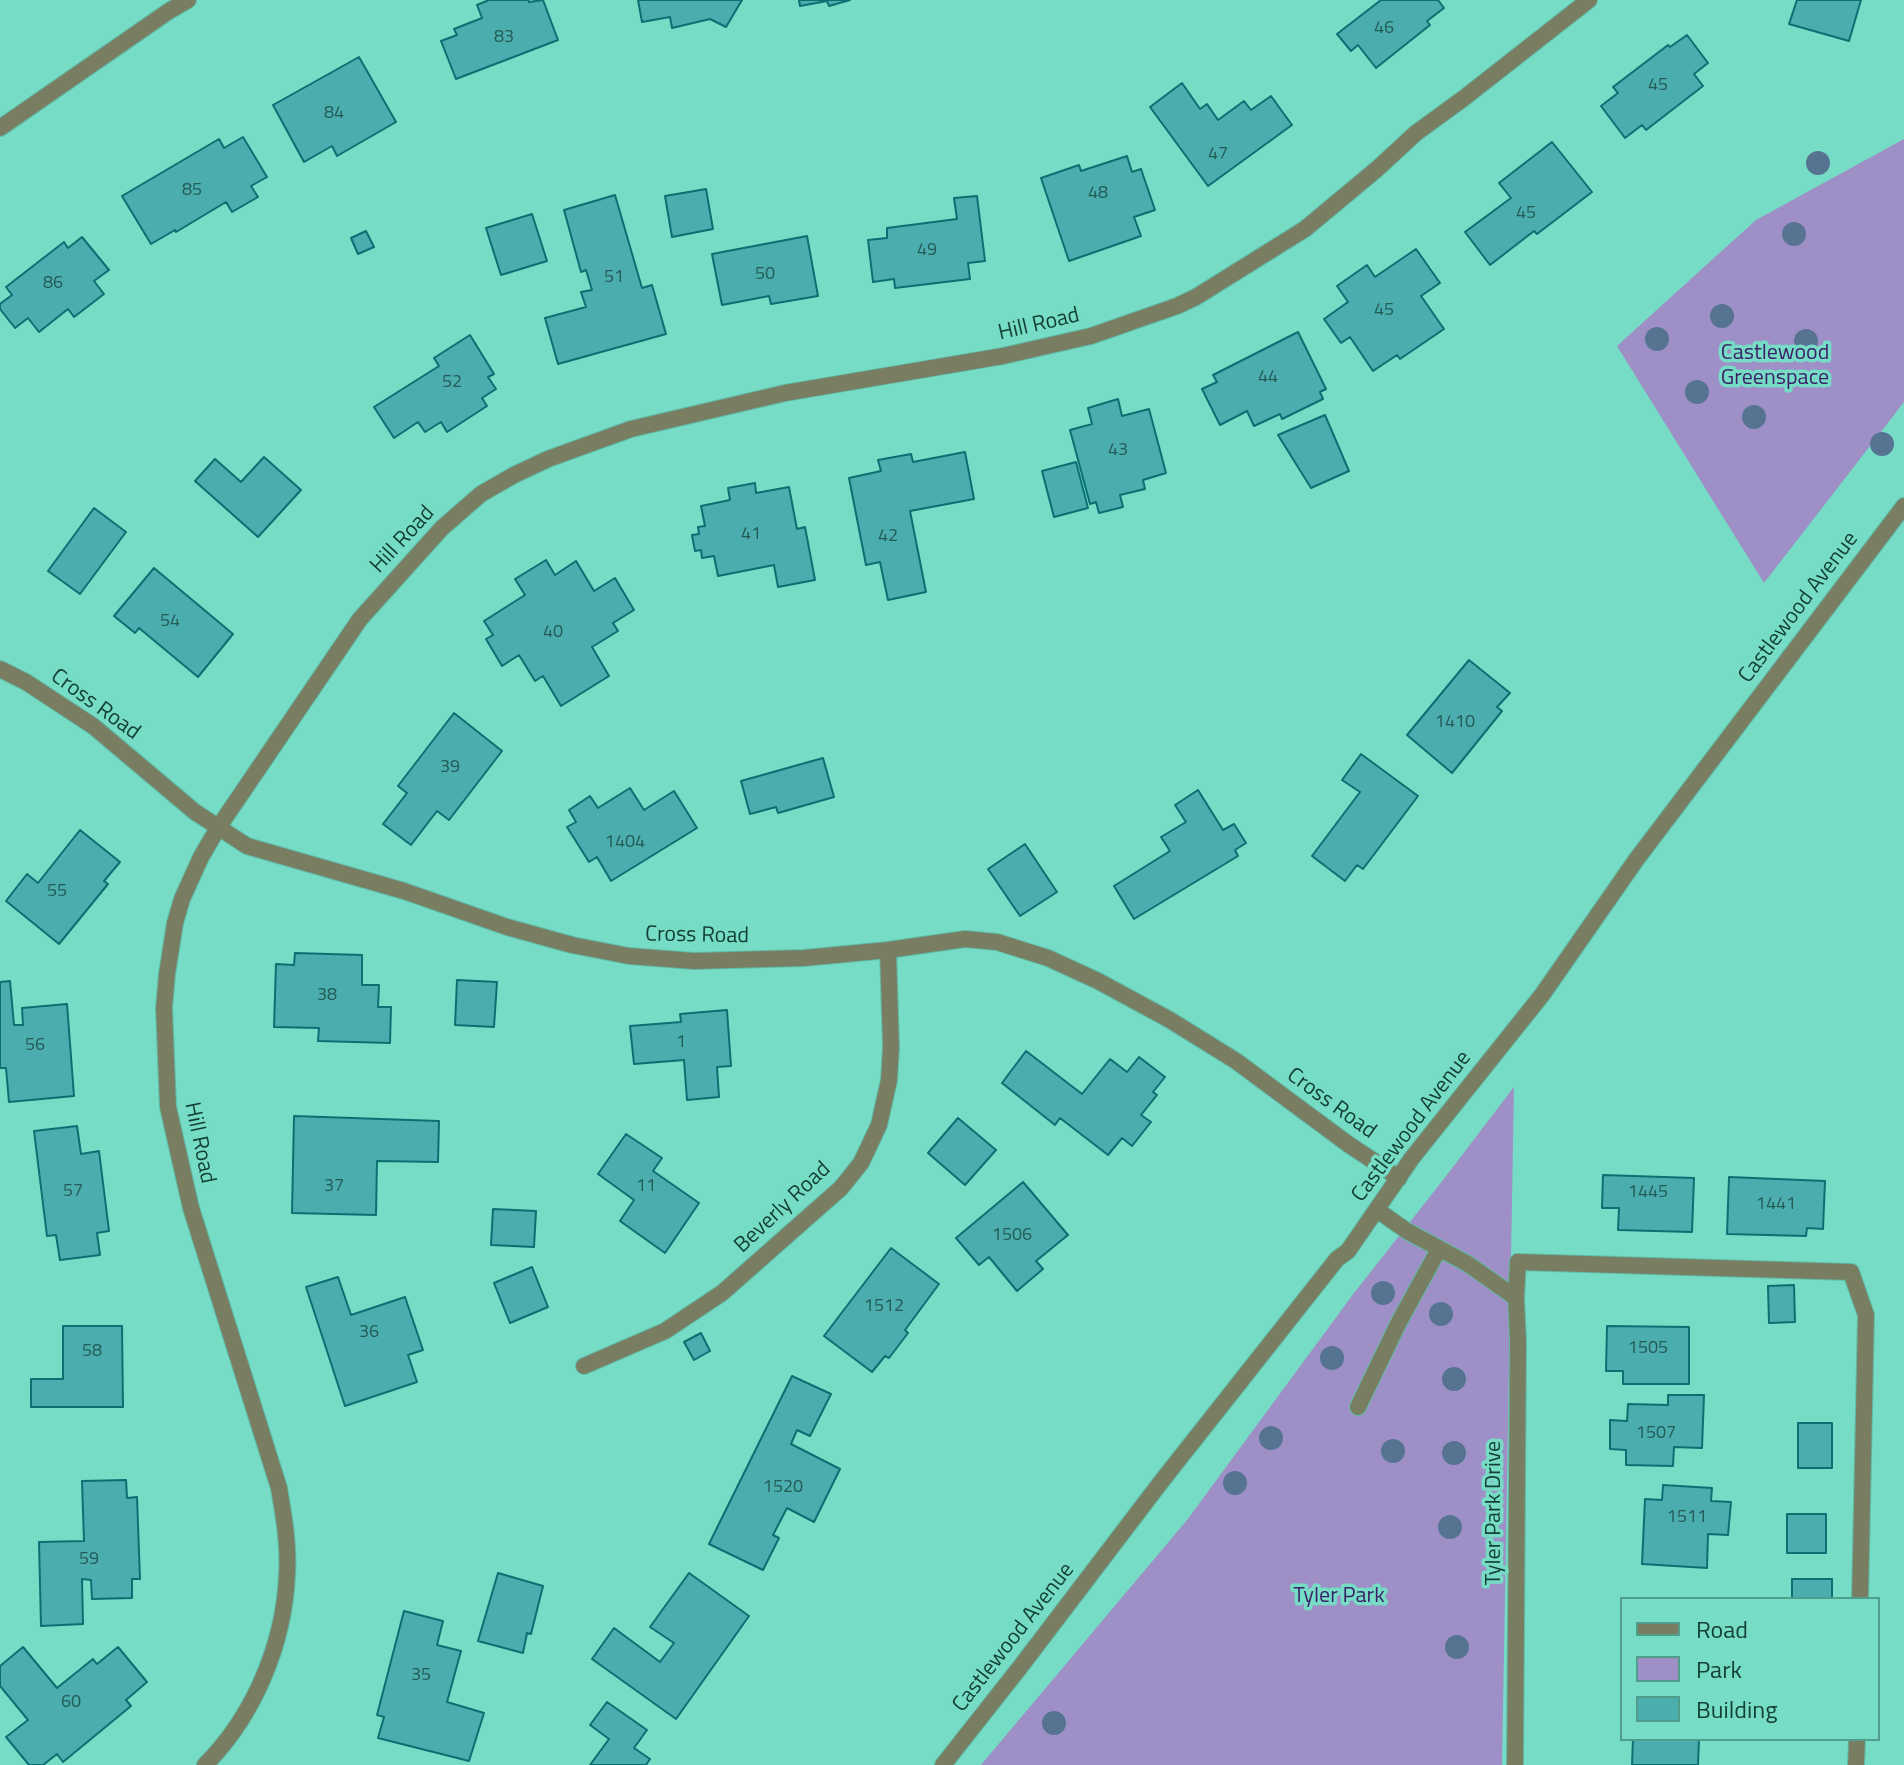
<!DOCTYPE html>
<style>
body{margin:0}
#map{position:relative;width:1904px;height:1765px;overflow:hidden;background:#76dcc5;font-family:"Titillium Web",sans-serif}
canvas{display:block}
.legend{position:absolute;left:1620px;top:1597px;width:260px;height:144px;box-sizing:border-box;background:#76dcc5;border:2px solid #4f9e8c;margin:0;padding:10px 14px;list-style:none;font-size:24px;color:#144137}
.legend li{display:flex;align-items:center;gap:16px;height:40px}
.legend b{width:40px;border:2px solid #4f9e8c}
</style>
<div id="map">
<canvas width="1904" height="1765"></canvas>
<ul class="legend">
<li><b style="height:10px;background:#797e63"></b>Road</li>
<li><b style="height:22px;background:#9e8fc6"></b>Park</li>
<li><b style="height:22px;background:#4cadaf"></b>Building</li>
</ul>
</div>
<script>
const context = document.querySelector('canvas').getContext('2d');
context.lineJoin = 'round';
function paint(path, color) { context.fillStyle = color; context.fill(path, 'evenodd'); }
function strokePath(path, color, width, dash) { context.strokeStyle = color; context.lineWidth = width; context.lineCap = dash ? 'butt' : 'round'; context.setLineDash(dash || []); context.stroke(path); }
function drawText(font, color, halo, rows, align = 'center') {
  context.font = font + ' "Titillium Web",sans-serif'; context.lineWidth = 7; context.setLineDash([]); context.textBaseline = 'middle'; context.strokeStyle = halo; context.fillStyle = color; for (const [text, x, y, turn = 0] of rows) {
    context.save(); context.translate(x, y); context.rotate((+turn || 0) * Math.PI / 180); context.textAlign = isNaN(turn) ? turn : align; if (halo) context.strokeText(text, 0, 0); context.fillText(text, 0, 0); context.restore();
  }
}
paint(new Path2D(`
 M1904,139V402L1764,583L1617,346L1756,220Z
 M1514,1087L1502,1765H981L1187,1520L1354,1293L1443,1180Z`), '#9e8fc6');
const building = new Path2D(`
 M489,0H528L529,2L543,0L558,40L456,79L441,41L457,35L454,29L482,18L477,5Z
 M638,0H742L726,27L710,19L672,28L670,17L642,22Z
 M799,0H850L829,6L827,1L800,6Z
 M1381,0H1438L1444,8L1427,21L1430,25L1376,68L1358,45L1351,51L1337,34Z
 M1797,0H1861L1849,41L1789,24Z
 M1687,35L1708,63L1694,74L1703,86L1646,130L1642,125L1625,138L1601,106L1618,93L1613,87L1668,45L1670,47Z
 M359,57L396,122L337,156L332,146L304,162L273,105Z
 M1182,83L1200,109L1207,104L1218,120L1244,101L1251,110L1271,96L1292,125L1208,186L1150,107Z
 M243,137L267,177L251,186L258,197L232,212L226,202L176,232L175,230L151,244L122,196L219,139L224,148Z
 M1552,142L1592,192L1537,234L1534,231L1490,265L1465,232L1511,198L1499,183Z
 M1127,156L1132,172L1141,169L1155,210L1134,217L1141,236L1069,261L1041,178L1079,165L1081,171Z
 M706,189L713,229L672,237L665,196Z
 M615,195L642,288L652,285L666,334L558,364L545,318L586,307L581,292L592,290L586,270L581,272L564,210Z
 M977,196L985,261L968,263L970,279L895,288L894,279L873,282L868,240L887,238V228L957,219L954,198Z
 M532,214L547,261L501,275L486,228Z
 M366,231L374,247L358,254L351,238Z
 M807,236L818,296L771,304L769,296L722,305L712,254Z
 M82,237L109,270L94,281L104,294L74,317L68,309L39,332L28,318L15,328L0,309V304L12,295L6,287L64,242L68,248Z
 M1416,249L1440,283L1421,296L1444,329L1400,359L1397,355L1373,371L1350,337L1341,343L1324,319L1348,302L1337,286L1367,265L1375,277Z
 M1298,332L1326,389L1320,392L1323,399L1282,419L1280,414L1254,426L1247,411L1220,425L1202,389L1217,382L1213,375Z
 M470,335L494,374L488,377L496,389L482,398L487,406L447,432L441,422L425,432L418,422L394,438L374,407L439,366L434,358Z
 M1118,399L1122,416L1149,409L1166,473L1143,480L1145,489L1120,495L1123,507L1099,513L1096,502L1090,504L1070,430L1092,424L1088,408Z
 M1325,415L1349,471L1311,488L1278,435Z
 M965,452L974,499L910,511L926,592L888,600L880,562L866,565L849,478L881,471L878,460L911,454L913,462Z
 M264,457L301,490L258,537L195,481L215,459L241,482Z
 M1076,462L1088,508L1054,517L1042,471Z
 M755,483L756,493L789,487L797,529L805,527L815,580L778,587L774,565L718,576L714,556L702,558L701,550L695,551L692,535L699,534L698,527L705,526L701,506L730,500L728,488Z
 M94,508L126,532L80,594L48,571Z
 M546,560L555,575L576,561L594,591L615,578L634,610L613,623L618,631L592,647L609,676L561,706L543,676L535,681L519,655L502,666L486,639L493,635L484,621L525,595L515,579Z
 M154,568L233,634L198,677L139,628L135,633L114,616Z
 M1469,660L1510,693L1497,707L1502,711L1452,773L1407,735Z
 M454,713L502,751L449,820L437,811L411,845L383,824L407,793L398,786Z
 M1361,754L1418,796L1363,869L1357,865L1345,881L1312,856L1360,792L1342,780Z
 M823,758L834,797L778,813L776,807L750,814L741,781Z
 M630,788L644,810L674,791L697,828L611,881L597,857L589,862L567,827L576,822L569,810L590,796L598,808Z
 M1198,790L1223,830L1234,824L1246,843L1235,850L1238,856L1134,919L1114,886L1170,851L1161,837L1186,822L1175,805Z
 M80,830L120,862L104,881L108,884L59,944L6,901L27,874L38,883Z
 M1025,844L1057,892L1020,916L988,869Z
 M295,953L362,955V985H379L378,1007H391L390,1043L318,1041L319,1028L274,1027L276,964L294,965Z
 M457,980L497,982L494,1027L455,1025Z
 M10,981L14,1025H23L22,1008L67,1004L74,1096L9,1102L6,1068H0V982Z
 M727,1010L731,1066L717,1067L719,1097L687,1100L684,1060L634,1064L630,1026L681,1022L680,1014Z
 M1026,1051L1082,1094L1110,1059L1127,1072L1139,1057L1165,1077L1153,1092L1157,1095L1141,1115L1151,1122L1132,1146L1122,1138L1108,1155L1060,1118L1055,1125L1002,1083Z
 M294,1116L439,1121L438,1162L377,1161L376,1215L292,1213Z
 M958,1118L996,1150L965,1185L928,1153Z
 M77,1126L81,1154L99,1151L109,1231L97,1233L100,1255L60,1260L56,1235L47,1236L34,1131Z
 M626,1134L662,1158L653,1171L699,1203L665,1253L620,1221L634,1200L598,1174Z
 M1603,1175L1694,1178L1692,1232L1618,1230L1619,1208H1602Z
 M1729,1177L1825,1181L1823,1229L1807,1228L1806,1236L1727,1234Z
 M1023,1182L1068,1235L1036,1261L1043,1269L1017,1291L989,1257L979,1265L956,1238Z
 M493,1209L536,1211L534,1247L491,1245Z
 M891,1248L939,1284L905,1330L908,1333L889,1358L885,1356L872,1372L824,1336Z
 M532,1267L548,1307L510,1323L494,1283Z
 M338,1277L351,1315L405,1297L423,1350L408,1355L417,1382L345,1406L306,1287Z
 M1794,1285L1795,1322L1769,1323L1768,1286Z
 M63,1326H122L123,1407H31V1379H63Z
 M1607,1326L1689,1327V1384H1623V1371H1606Z
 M701,1333L710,1351L694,1360L684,1342Z
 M792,1376L831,1394L810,1436L797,1430L791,1444L840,1469L814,1522L787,1508L773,1535L779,1538L763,1570L709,1544Z
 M1668,1395H1704L1702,1448L1674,1447L1673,1466L1626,1465V1450L1610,1449V1420L1627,1421L1628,1404L1668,1405Z
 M1798,1423H1832V1468H1798Z
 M126,1480L127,1498L137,1497L140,1579H132V1598L92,1599L91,1580L82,1579L83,1624L41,1626L39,1542L84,1541L82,1481Z
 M1663,1485L1712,1488L1711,1501L1731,1502L1728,1535L1708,1534L1707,1568L1642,1564L1645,1499L1662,1500Z
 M1787,1514H1826V1553H1787Z
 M498,1573L543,1586L531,1634L527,1633L523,1653L478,1641Z
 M689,1573L749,1616L676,1719L592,1659L614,1628L660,1662L674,1643L650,1627Z
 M1792,1579H1832V1599H1792Z
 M404,1611L443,1621L437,1645L461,1651L447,1702L484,1713L469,1761L378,1738L384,1717L377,1715Z
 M23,1647L57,1688L93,1659L97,1664L118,1647L147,1682L126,1700L131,1706L63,1762L57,1754L43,1765H29L6,1737L28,1720L0,1686V1666Z
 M607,1702L647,1730L634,1748L650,1759L646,1765H590L609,1739L590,1725Z
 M1633,1739H1699L1698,1765H1632Z`);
paint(building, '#4cadaf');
strokePath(building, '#0b7072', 2);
const service = new Path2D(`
 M1518,1262L1851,1272L1866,1315L1860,1599
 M1358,1407L1399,1322L1439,1249
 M1856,1765L1857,1739`);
const minor = new Path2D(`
 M0,128L169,11L188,0
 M0,669L26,682L93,726L195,812L247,846L404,891L507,927L572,945L629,956L694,961L804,958L888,950L965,939L997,942L1048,958L1098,981L1170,1020L1236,1061L1348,1144L1399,1178
 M1377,1210L1407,1231L1468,1264L1516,1298
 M584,1366L665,1331L722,1293L841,1188L861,1163L879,1125L889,1080L891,1047L888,950
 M205,1765C254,1716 284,1644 287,1575C289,1546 284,1517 279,1488L191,1208L168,1107L164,1008L167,974L175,923L182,899L201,857L218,828L360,619L442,528L481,494L514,475L548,459L631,429L785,393L1003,356L1091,336L1177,306L1196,297L1305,229L1377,169L1416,133L1464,98L1589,0
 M1515,1765L1518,1341L1516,1298L1518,1262`);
const tertiary = new Path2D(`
 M943,1765L1021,1666L1161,1482L1337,1259L1348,1251L1412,1158L1542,995L1636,860L1904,506`);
strokePath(service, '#60baa6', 18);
strokePath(minor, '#60baa6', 18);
strokePath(tertiary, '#60baa6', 18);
strokePath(service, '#797e63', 16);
strokePath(minor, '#797e63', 16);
strokePath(tertiary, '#797e63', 16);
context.fillStyle = '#567492';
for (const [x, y] of [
 [1818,163],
 [1794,234],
 [1722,316],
 [1657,339],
 [1806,341],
 [1697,392],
 [1754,417],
 [1882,444],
 [1383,1293],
 [1441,1314],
 [1332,1358],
 [1454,1379],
 [1271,1438],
 [1393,1451],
 [1454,1453],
 [1235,1483],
 [1450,1527],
 [1457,1647],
 [1054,1723]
]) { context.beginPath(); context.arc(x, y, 12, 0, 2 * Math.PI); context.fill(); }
drawText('18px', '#225c55', null, [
 ["46",1384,29],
 ["83",504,38],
 ["45",1658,86],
 ["84",334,114],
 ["47",1218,155],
 ["85",192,191],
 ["48",1098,194],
 ["45",1526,214],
 ["49",927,251],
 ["50",765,275],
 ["51",614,278],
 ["86",53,284],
 ["45",1384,311],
 ["44",1268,378],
 ["52",452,383],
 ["43",1118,451],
 ["41",751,535],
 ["42",888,537],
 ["54",170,622],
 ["40",553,633],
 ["1410",1455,723],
 ["39",450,768],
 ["1404",625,843],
 ["55",57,892],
 ["38",327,996],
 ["1",681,1043],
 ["56",35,1046],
 ["37",334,1187],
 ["11",646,1187],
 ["57",73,1192],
 ["1445",1648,1193],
 ["1441",1776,1205],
 ["1506",1012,1236],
 ["1512",884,1307],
 ["36",369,1333],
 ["1505",1648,1349],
 ["58",92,1352],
 ["1507",1656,1434],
 ["1520",783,1488],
 ["1511",1687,1518],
 ["59",89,1560],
 ["35",421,1676],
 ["60",71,1703]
]);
drawText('22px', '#144137', '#76dcc5', [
 ["Hill Road",1039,325,-13],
 ["Hill Road",403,540,-47],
 ["Castlewood Avenue",1799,608,-53],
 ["Cross Road",95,705,36],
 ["Cross Road",697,936,1],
 ["Cross Road",1331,1104,36],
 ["Castlewood Avenue",1412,1127,-53],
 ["Hill Road",199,1143,78],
 ["Beverly Road",783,1208,-43],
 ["Tyler Park Drive",1495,1513,-90],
 ["Castlewood Avenue",1014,1638,-52]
]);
drawText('22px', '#3b1f68', '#76dcc5', [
 ["Castlewood",1775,354],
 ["Greenspace",1775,379],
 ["Tyler Park",1339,1597]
]);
</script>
